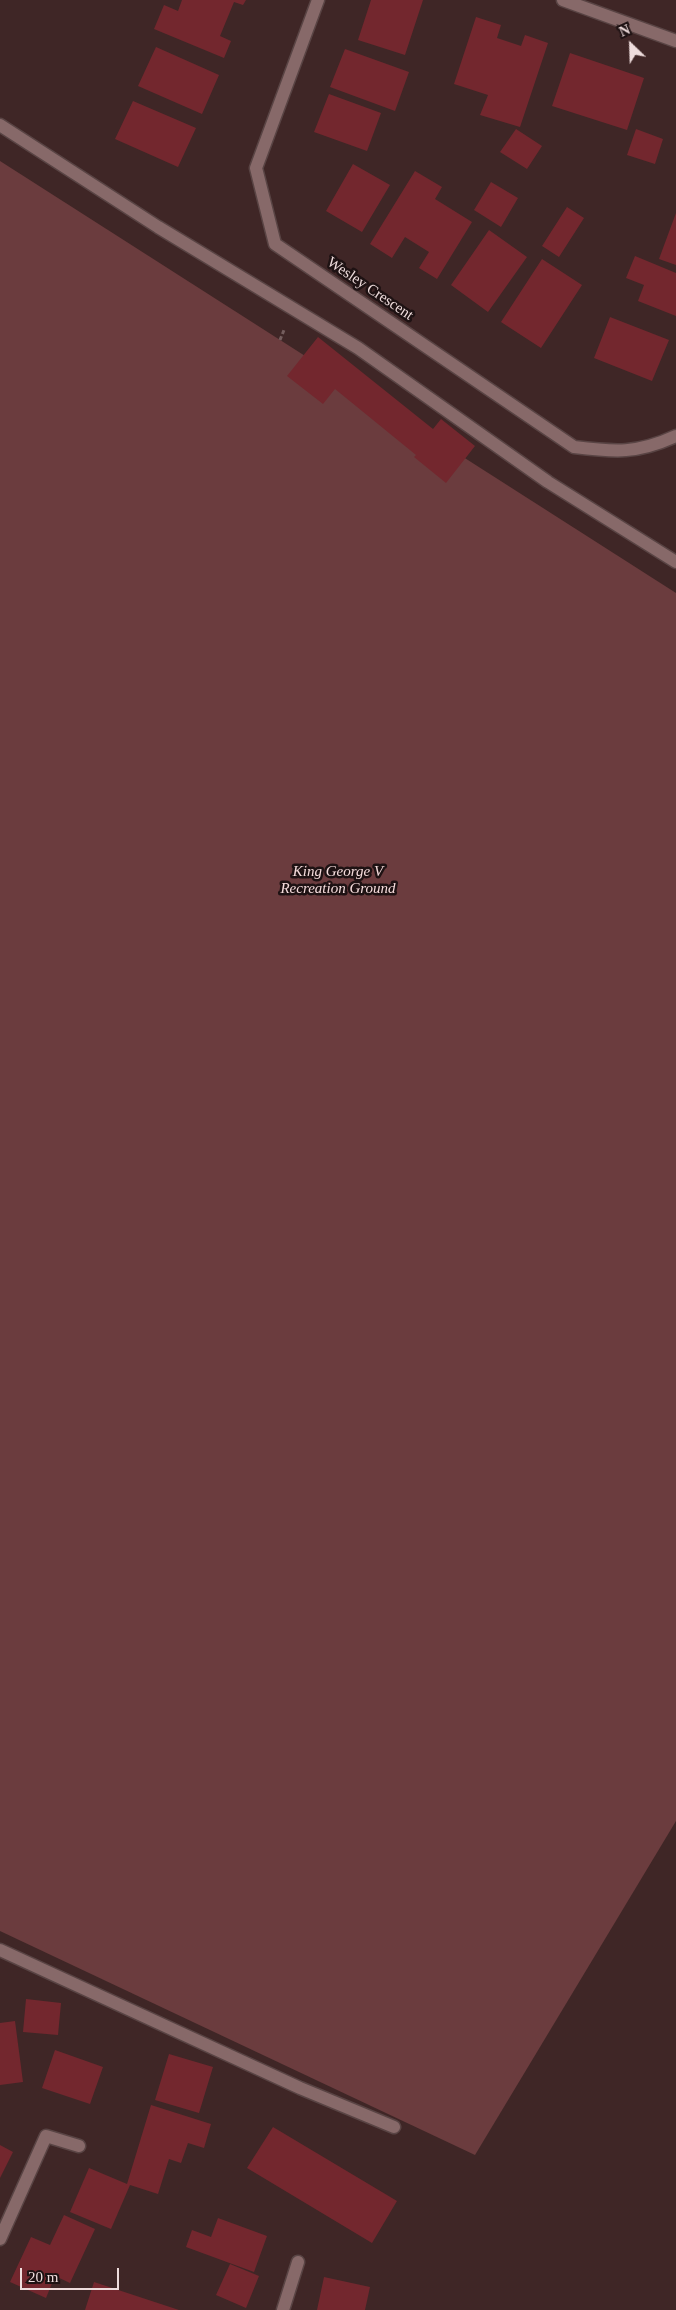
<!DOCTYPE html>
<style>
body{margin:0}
#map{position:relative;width:676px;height:2310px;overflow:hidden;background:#3f2626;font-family:Georgia,serif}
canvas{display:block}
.north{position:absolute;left:606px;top:20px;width:50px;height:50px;-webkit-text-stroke:4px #1e1213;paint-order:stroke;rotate:336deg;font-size:14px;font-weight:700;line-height:20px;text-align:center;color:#eedcdc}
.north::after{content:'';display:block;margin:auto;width:18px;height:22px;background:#eedcdc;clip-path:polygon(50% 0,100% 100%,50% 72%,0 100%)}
.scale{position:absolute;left:20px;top:2268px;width:99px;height:22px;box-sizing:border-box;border:2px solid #eedcdc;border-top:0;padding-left:6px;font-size:15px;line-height:18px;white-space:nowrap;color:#eedcdc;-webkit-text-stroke:4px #1e1213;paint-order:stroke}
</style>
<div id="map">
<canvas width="676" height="2310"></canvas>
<div class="north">N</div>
<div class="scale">20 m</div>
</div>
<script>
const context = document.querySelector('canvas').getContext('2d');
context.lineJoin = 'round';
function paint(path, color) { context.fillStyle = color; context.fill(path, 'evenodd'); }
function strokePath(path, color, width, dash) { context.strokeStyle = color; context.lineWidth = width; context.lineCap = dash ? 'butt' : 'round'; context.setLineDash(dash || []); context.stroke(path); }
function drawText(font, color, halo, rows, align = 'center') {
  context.font = font + ' Georgia,serif'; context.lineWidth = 5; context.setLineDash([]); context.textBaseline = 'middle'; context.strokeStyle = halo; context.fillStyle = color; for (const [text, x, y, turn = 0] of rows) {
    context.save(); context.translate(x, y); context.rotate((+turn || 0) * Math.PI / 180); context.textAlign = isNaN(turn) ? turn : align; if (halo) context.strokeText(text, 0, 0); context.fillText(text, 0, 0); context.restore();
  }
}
paint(new Path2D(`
 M0,161L676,593V1821L475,2155L0,1931Z`), '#6b3c3e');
paint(new Path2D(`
 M182,0H246L243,5L234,2L220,36L231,41L224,58L154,29L164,5L178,11Z
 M371,0H423L405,55L358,40Z
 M476,17L501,25L497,38L521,46L525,35L548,43L520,127L480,115L488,95L454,84Z
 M156,47L219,75L202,114L138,86Z
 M345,49L409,72L395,111L330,87Z
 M570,53L644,78L627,130L552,106Z
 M329,94L381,113L367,151L314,132Z
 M133,101L196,128L178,167L115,139Z
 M516,129L542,146L527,169L500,152Z
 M636,129L663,139L655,164L627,155Z
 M353,164L390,185L362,232L326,211Z
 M415,171L442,187L435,199L472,222L437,279L419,268L429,252L405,237L392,258L370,244Z
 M491,182L518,198L501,227L474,210Z
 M567,207L584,218L559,257L542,246Z
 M676,213V265L659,259Z
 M489,230L527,257L488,312L451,285Z
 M635,256L676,273V316L638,301L644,285L626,278Z
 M542,259L582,285L541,348L501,322Z
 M610,317L669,340L652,381L594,358Z
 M318,337L433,429L441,419L475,446L446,483L414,457L416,455L335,389L323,404L287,376Z
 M26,1999L61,2003L58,2035L23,2032Z
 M15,2021L23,2082L0,2085V2023Z
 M55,2050L103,2067L90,2104L42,2088Z
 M169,2054L213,2067L199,2113L155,2100Z
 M151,2105L211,2124L204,2148L188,2143L181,2163L169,2159L158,2194L130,2185L111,2229L70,2212L89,2168L127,2184Z
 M273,2127L397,2201L372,2243L247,2168Z
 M0,2145L13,2152L0,2178Z
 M64,2215L95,2229L70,2283L55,2276L46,2298L10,2282L31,2237L50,2245Z
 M218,2218L267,2236L254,2272L186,2247L192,2230L211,2237Z
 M230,2264L259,2276L246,2308L216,2295Z
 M324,2277L370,2287L365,2310H317Z
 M94,2282L179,2310H85Z`), '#73272e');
const minor = new Path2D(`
 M318,0L256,168L275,244L574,447C615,452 637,454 676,436
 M563,0L676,41
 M0,125L158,227L358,348L548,482L676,562
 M0,1950L300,2088L394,2127
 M0,2239L46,2136L79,2146
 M283,2310L298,2262`);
strokePath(minor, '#594444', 15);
strokePath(new Path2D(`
 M280,340L284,330`), '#745d5d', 3, [4, 2.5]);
strokePath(minor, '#876969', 12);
drawText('15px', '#eedcdc', '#1e1213', [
 ["Wesley Crescent",370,289,34]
]);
drawText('italic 15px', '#f5dcdc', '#1e1213', [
 ["King George V",338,872],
 ["Recreation Ground",338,889]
]);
</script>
